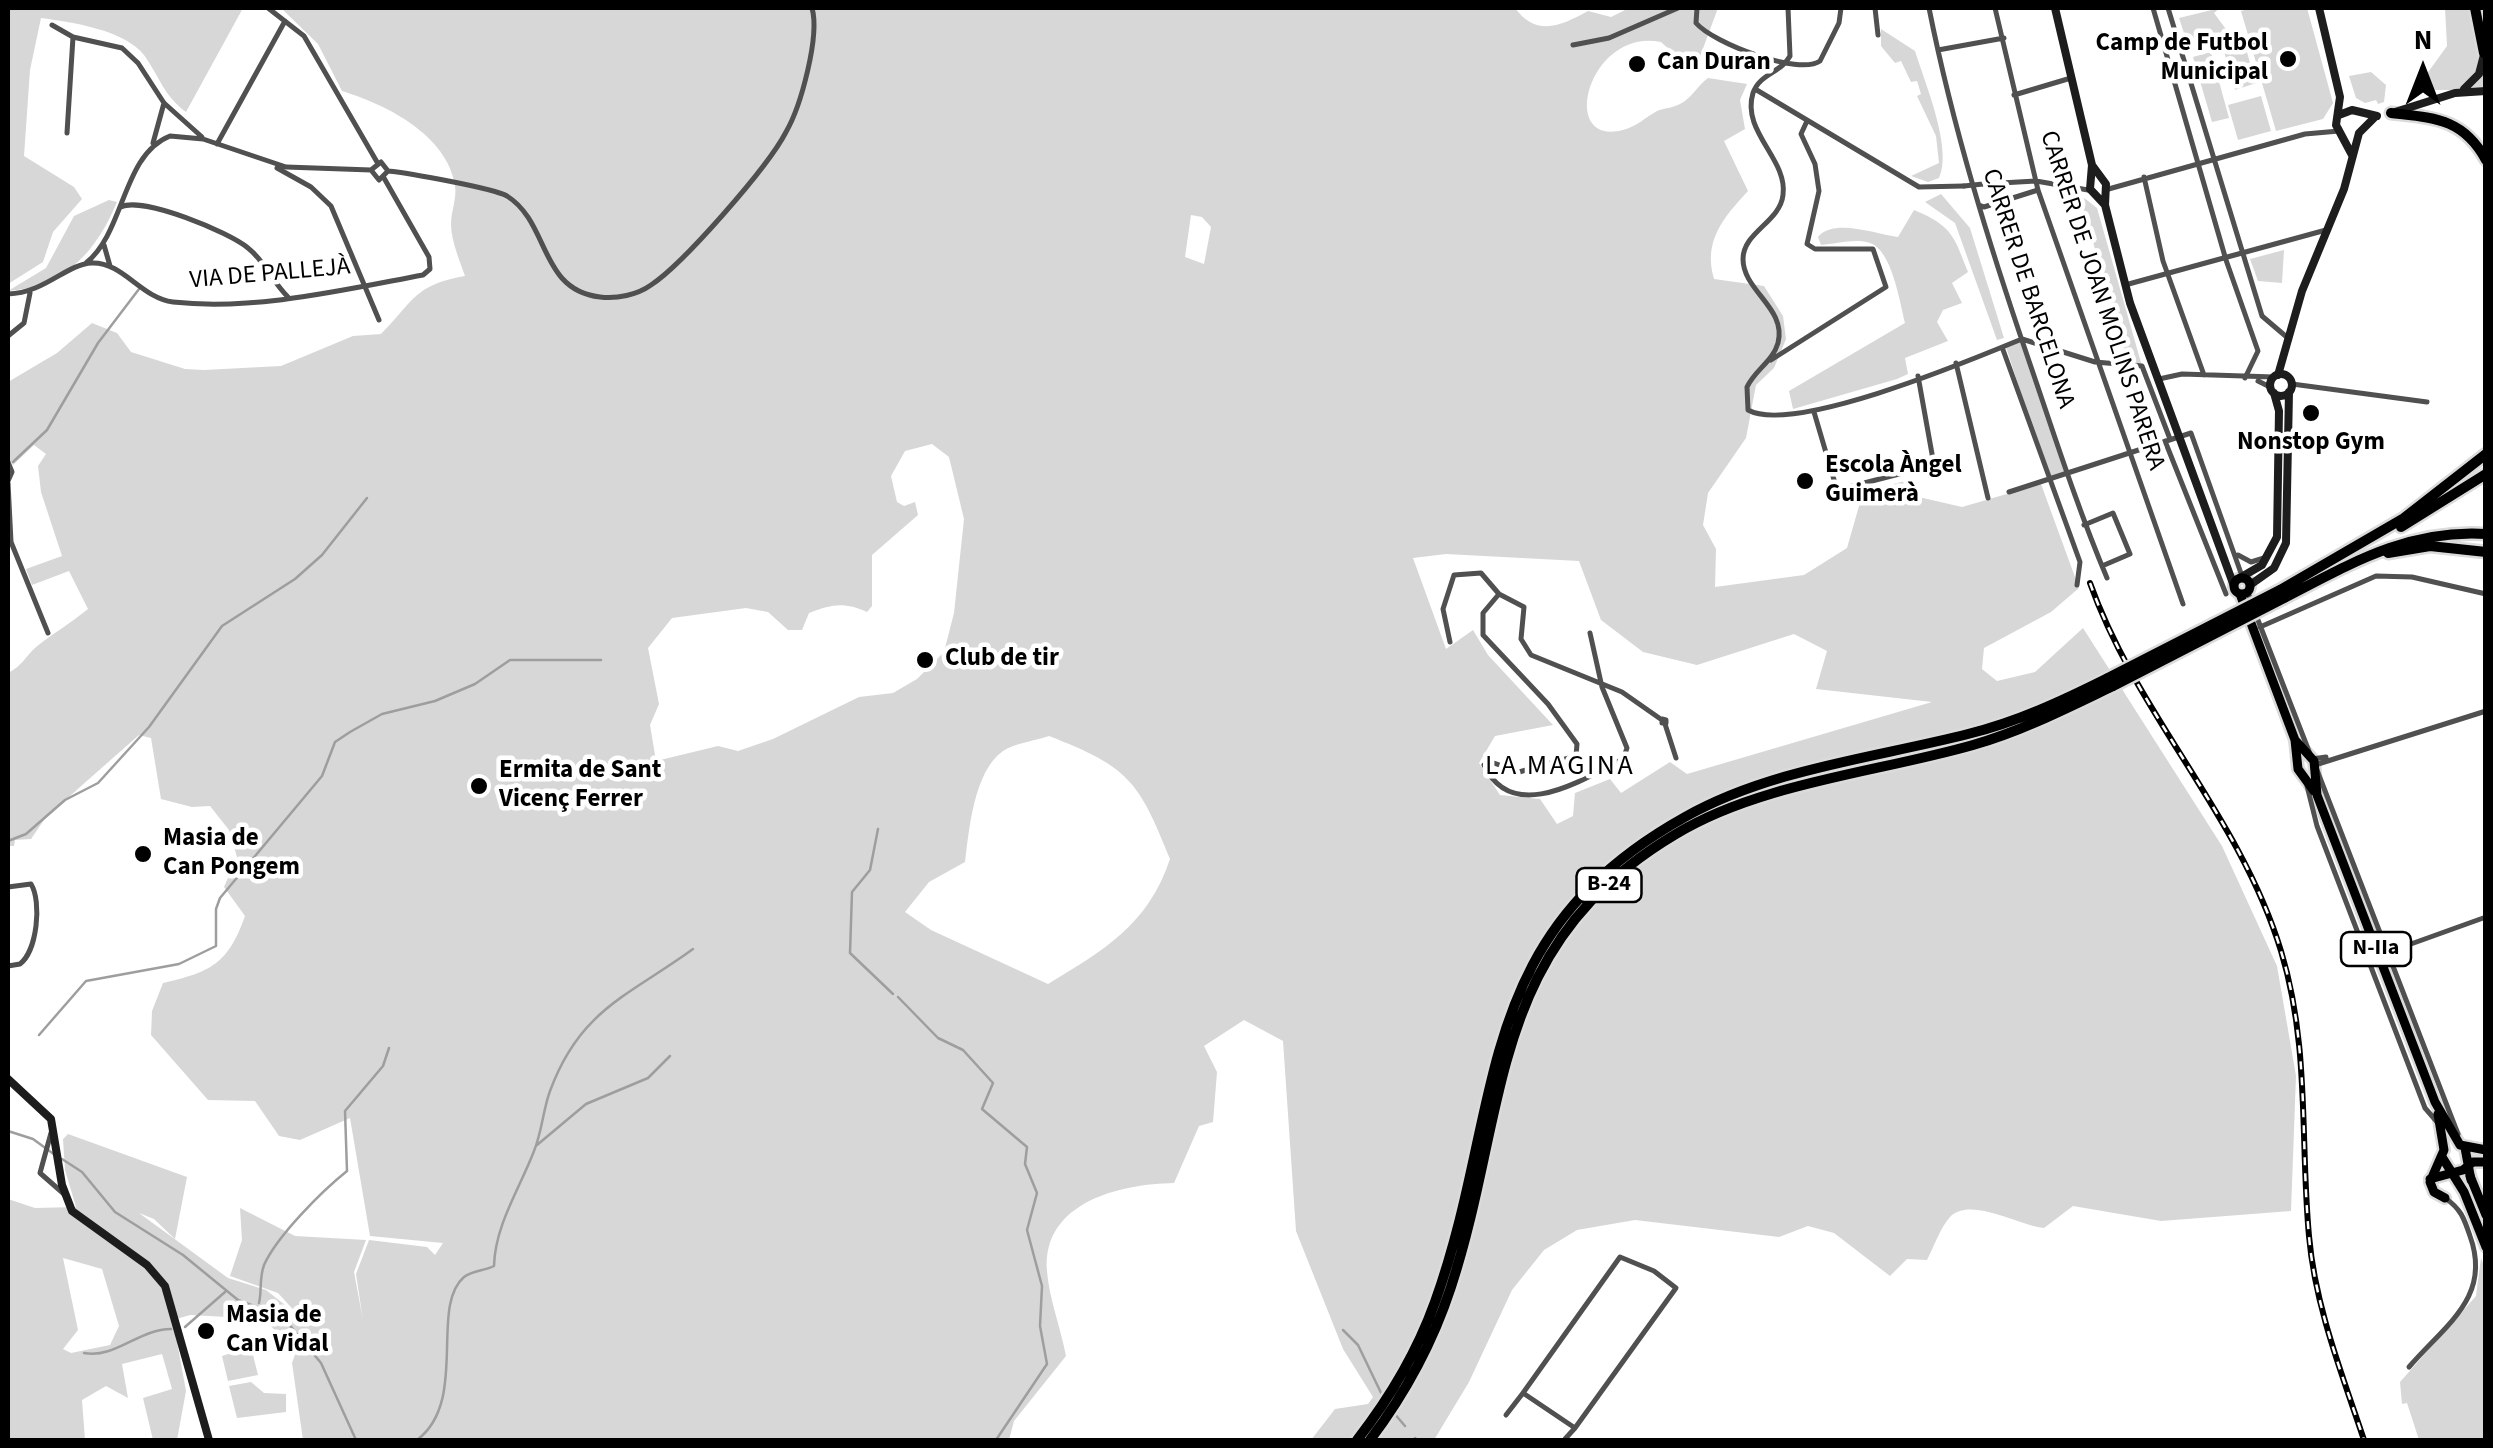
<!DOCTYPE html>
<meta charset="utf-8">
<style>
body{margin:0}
#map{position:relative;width:2493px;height:1448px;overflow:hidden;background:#fff;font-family:"Source Sans 3",sans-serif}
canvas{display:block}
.frame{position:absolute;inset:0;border:10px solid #000;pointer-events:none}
.north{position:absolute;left:2373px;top:20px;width:100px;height:100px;-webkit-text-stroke:8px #fff;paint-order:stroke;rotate:0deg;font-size:28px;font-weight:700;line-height:40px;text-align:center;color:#000}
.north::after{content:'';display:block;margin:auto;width:35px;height:45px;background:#000;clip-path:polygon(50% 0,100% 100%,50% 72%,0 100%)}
</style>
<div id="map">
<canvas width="2493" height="1448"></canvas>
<div class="frame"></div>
<div class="north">N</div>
</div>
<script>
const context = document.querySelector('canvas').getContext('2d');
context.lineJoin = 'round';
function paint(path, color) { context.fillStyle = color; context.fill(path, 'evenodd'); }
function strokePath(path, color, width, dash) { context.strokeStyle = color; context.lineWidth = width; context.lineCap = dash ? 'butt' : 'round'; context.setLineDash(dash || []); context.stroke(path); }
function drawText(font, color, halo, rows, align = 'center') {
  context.font = font + ' "Source Sans 3",sans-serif'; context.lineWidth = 9; context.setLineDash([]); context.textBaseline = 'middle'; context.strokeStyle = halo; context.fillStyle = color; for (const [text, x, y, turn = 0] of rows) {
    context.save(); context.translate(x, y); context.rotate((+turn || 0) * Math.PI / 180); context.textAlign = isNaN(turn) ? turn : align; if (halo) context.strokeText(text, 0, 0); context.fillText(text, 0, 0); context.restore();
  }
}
paint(new Path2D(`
 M8,8H243L186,112C164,96 159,76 144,55C125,30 71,22 41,18L30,70L24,156L74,187L82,199L53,232L43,262L8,284Z
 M281,8H1515C1536,37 1561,26 1588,11L1611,17L1629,8H1718L1698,62L1682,61L1661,42C1589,27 1557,147 1623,130C1636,127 1646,117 1657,111C1664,108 1673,108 1680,104C1691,99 1698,85 1708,78L1747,84L1740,100L1745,129L1724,141L1748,191C1723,218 1703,241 1714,279L1764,286L1783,316L1786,339L1774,368L1756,385L1746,438L1708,493L1703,525L1716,549L1715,587L1804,575L1847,548L1863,492L1905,481L1910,495L1962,507L2041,484L2079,588L2051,612L1984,648L1982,669L1997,681L2035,672L2083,628L2222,846L2277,966L2296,1076L2291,1211L2161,1221L2073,1206L2044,1228C2020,1226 1970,1196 1950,1217C1940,1228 1934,1247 1927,1260L1907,1259L1890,1276L1834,1233L1808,1226L1779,1237L1635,1220L1577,1230L1544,1250L1512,1290L1469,1382L1434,1440H1311L1335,1409L1368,1404L1373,1397L1343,1349L1296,1231L1283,1041L1244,1020L1204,1046L1217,1072L1213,1122L1199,1126L1174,1183C1120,1184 1042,1202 1047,1271C1049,1298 1061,1329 1066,1356L1014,1421L1009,1440H303L292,1363L296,1352L264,1319L190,1315L173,1320L186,1391L177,1440H153L143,1398L172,1389L162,1354L122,1364L128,1398L106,1386L82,1400L85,1440H8V1199L35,1208L76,1207L65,1170L63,1139L68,1134L187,1177L175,1239L154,1219L139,1213L228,1278L266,1290L299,1316L278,1293L230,1276L242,1240L240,1208L295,1236L366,1240L354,1272L363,1320L356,1274L369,1240L427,1247L435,1255L443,1243L370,1236L350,1118L300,1140L279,1136L255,1101L208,1100L151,1035L152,1011L163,983C211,972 228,964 245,916L224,887L237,857L229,830L210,806L192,807L161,799L151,738L139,735L46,817L31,839L15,840L14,846H8V673C22,666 25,657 36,647C52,634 71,623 88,609L69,571L32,585L26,569L62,556L41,492L38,466L46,454L34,445L13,465L8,458V382L57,353L92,323L117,333L131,352L185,369L204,370L281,366L353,336L381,334C414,301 414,285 465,276C460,261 451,241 451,224C451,211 457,199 455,186C448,135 385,104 342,91L318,44ZM1191,215L1202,217L1211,227L1204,264L1185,257ZM932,444L949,457L964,519L954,613L944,652L917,679L893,693L859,697L773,739L738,751L718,746L656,761L650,725L659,704L648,648L672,618L746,608L768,612L788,630H802L809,613C833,604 844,602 867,612L872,606V555L918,515L915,502L904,506L897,502L891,476L905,451ZM1446,554L1579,561L1601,620L1643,652L1697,665L1794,634L1827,651L1816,689L1932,702L1687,774L1670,762L1621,793L1610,779L1575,793L1573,816L1557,824L1540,799L1500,795L1479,763L1495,736L1553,725L1488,655L1473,630L1446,649L1413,558ZM1049,736C1129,767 1139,781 1170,859C1148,925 1104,950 1048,984L931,930L905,912L929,882L965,862C969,830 974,771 1003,751C1015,743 1035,741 1049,736ZM63,1258L102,1269L119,1326L110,1345L71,1353L63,1349L78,1330Z
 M2220,8L2214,13L2231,36L2188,45L2179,18Z
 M2252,8H2307L2333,103L2323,119L2276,131L2241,11Z
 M2445,8H2485V90H2424L2421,82L2447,46Z
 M1881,29L1915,51C1925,83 1953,149 1939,178L1928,182L1911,176L1939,163L1936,136L1917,96L1921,94L1917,81L1911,82L1901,61L1895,63L1881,46Z
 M2244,42L2256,83L2235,90L2223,48Z
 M2211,52L2229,118L2212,122L2193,57Z
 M2371,72L2386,85L2384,102L2378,104L2376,100L2365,103L2356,98L2349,76Z
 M2261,96L2271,131L2238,140L2228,105Z
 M1941,194L1970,228L2004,338L1997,340L1955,223L1925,202Z
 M2079,194L2097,208L2142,366H2129Z
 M109,200L117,202C97,250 66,287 8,291L46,268L74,216Z
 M1914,210C1953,226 1954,237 1968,272L1952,283L1962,303L1943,310L1937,322L1948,341L1905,358L1908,374L1897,379L1793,409L1789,391L1905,323C1900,303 1892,250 1870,243C1856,238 1835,244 1821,245L1818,237C1834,218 1875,234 1898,237Z
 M2284,250L2282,283L2258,281L2250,259Z
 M2021,341L2067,473L2049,480L2006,347Z
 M2481,1258L2486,1271L2485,1440H2419L2407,1403L2402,1404L2400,1382L2476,1296Z
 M251,1347L258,1375L228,1381L222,1356Z
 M251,1382L264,1393L286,1394V1412L237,1418L229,1386Z`), '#d7d7d7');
strokePath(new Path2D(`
 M13,462L47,430L98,343L139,289
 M878,829L870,870L852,892L850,953L893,994
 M8,841L26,834L65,800L98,783L149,727L222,626L295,579L322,555L367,498
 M898,997L938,1038L963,1050L993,1083L982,1109L1027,1147L1025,1164L1037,1193L1027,1230L1042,1286L1040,1326L1047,1364L996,1440
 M39,1035L86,981L179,964L216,946V909L220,898L322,776L335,742L350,732L382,714L435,701L475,684L510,660H601
 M8,1131L33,1139L55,1155
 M537,1145L586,1104L648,1078L670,1056
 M62,1159L82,1172L115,1212L183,1255L238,1300L283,1317L321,1363L356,1440
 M259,1303C262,1290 259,1279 264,1265C277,1236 322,1191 347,1171L345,1111L383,1066L389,1048
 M185,1327L225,1292
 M1343,1330L1358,1345L1383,1397
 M84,1353C115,1359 139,1329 171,1329
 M1393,1412L1405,1426
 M1415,1438L1417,1440
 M417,1440C469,1401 429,1307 464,1277C473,1270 485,1271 494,1266C495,1225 520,1188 534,1151C542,1132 543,1110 550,1091C580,1009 630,995 693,949`), '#9e9e9e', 2.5);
const primary = new Path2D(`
 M2234 586a8 8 0 1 1 16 0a8 8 0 1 1-16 0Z
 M2240,594L2295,740L2298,769L2314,791
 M2295,740L2314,761L2317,795L2435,1102L2460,1145L2486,1150
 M2438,1114L2444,1150L2430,1182L2434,1192L2445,1198
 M2465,1148L2471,1180
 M2442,1157L2464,1192L2486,1247
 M2430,1179L2463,1170L2473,1162H2486`);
const trunk = new Path2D(`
 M2470,1176L2486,1215`);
const motorway = new Path2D(`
 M2475,8L2484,53
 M2391,113C2434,118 2463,118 2486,160
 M2401,527L2486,474
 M2388,553L2430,546L2486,552
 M2280,590L2404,518L2486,454
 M2284,598C2350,564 2408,529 2486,534
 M1357,1440C1389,1399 1417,1352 1435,1302C1506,1105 1468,938 1685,817C1770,769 1874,758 1968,734C2017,722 2062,701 2108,678
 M1370,1440C1405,1394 1433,1342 1451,1287C1510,1106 1486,947 1676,834C1760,783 1879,772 1973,745C2022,731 2067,708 2113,686`);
strokePath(primary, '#dbdbdb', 14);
strokePath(trunk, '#dbdbdb', 14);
strokePath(motorway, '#dbdbdb', 15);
strokePath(new Path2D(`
 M268,8L304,36L377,162
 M1697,8L1696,23C1713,43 1799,76 1820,61L1839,23L1841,8
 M1788,8L1790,56C1781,73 1760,73 1753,93C1741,132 1788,159 1783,195C1780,222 1743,232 1743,259C1743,291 1787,308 1778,343C1773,361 1755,370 1747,387L1748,410C1793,435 1971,360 2022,339
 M1875,8L1878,35
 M1929,8C1953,128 1989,244 2029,361C2054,434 2077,507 2107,578
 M1995,8L2038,190L2183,604
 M2153,8L2226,260L2258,351L2245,378
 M2168,8L2262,316L2289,339
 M52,25L73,37L122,48L138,63L164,103L202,137
 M1573,45L1609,38L1678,8
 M1938,50L2004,38
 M1755,89L1919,187L1964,186
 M2014,95L2071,78
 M67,133L73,37
 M153,143L164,103
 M217,144L285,21
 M277,168L311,187L331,206L379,320
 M371,170L381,162L388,171C408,173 493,188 507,196C550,223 539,290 600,297C617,299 637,295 651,285C683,264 768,167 786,132C801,106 820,36 812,8
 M371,170L379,180L388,171
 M2144,177L2163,261L2204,375
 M1983,184L2036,181L2088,190
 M2105,190L2305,134L2339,131
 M1979,205L1984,207L2038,190
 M121,207C142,196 229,232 248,248C266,262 272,282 288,297
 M104,245L110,266
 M86,263C125,232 122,155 170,136L203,139L286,167L371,170
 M2125,285L2326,230
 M8,294C45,293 66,264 92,263C123,262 141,298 173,302C254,311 343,290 423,275L430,269L429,257L384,178
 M8,336L24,323L30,293
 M2022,339L2095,362L2142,366L2170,439
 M2002,347L2080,562L2077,585
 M1771,360L1886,287L1873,249H1815L1807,244L1819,191L1815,164L1801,134L1807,121
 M1956,363L1988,498
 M2159,379L2182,374L2274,377
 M2258,381L2270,387
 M2292,384L2427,402
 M1814,412L1837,490L1934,465L1918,376
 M2165,441L2226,594
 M8,462L12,472L8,481
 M8,483L11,542L48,633
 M2009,492L2191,433L2242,576
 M2084,525L2113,513L2130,554L2102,566
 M2238,555L2251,562L2264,558
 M2248,592L2252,605
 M1499,594L1524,607L1521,639L1531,655L1622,692L1662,720
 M2256,615L2312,759L2326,757
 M2260,627L2376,576L2412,577L2486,594
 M1450,642L1443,609L1454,575L1481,573L1499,594
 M1662,719L1666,720V723H1662Z
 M1665,724L1676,758
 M1484,765L1491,762L1519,772L1576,756L1577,744L1548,704L1483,635V613L1499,594
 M1484,765C1512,825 1582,780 1623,759L1627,748L1602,687L1590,633
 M2307,786L2317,826L2425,1108L2438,1123
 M8,887L31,884C42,902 37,951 20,964L8,966
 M2385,947L2397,949L2486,917
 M51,1133L40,1173L64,1194
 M2458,1134L2315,765L2486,711
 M2409,1367C2446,1324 2492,1297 2470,1236C2464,1218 2461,1209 2445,1198
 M1506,1415L1523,1393
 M1565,1439L1575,1428L1676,1288L1654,1271L1620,1257L1523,1393L1575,1428`), '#505050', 5);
strokePath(new Path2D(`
 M2055,8L2092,165L2090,189L2105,205
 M2319,8L2340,97L2336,125L2352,155
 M2464,89L2479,74L2485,51
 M2395,112L2455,93L2486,91
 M2339,115L2352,110L2377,116
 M2092,165L2106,184L2105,205L2130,303L2234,586
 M2270 385a11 11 0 1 1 22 0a11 11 0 1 1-22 0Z
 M2278,375L2302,291L2344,189L2359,133L2376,116
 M2238,579L2262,565L2277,537L2279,411L2274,393
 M2250,585L2274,568L2286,543L2289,392
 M8,1079L51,1119L62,1185L72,1211L147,1265L165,1286L209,1440`), '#1d1d1d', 8);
strokePath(primary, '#000', 9);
strokePath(trunk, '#000', 9);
strokePath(motorway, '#000', 10);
const rail = new Path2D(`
 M2090,583C2137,715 2240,816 2281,951C2310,1046 2300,1139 2309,1236C2315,1306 2342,1374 2364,1440`);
strokePath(rail, '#000', 6);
strokePath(rail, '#fff', 2.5, [8]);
const motorwayBridge = new Path2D(`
 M2108,678L2280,590
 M2113,686L2284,598`);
strokePath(motorwayBridge, '#dbdbdb', 15, []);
strokePath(new Path2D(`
 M1964,186L1983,184`), '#505050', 5);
strokePath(motorwayBridge, '#000', 10);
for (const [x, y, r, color] of [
 [2288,59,10,"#000"],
 [1637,64,10,"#000"],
 [2311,413,10,"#000"],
 [1805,481,10,"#000"],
 [925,660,10,"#000"],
 [479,786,10,"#000"],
 [143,854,10,"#000"],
 [206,1331,10,"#000"]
]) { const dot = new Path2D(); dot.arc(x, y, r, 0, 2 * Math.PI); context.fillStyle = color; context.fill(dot); strokePath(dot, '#fff', 4); }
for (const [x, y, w] of [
 [1609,885,65],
 [2376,949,70]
]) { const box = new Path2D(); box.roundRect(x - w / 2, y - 17, w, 34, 8); context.fillStyle = '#fff'; context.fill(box); strokePath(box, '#000', 2.5); }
drawText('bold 22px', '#000', null, [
 ["B-24",1609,885],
 ["N-IIa",2376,949]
]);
drawText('bold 25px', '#000', '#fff', [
 ["Camp de Futbol",2268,45,"right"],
 ["Municipal",2268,74,"right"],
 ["Can Duran",1657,64],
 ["Nonstop Gym",2311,444,"center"],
 ["Escola Àngel",1825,467],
 ["Guimerà",1825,496],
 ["Club de tir",945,660],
 ["Ermita de Sant",499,772],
 ["Vicenç Ferrer",499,801],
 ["Masia de",163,840],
 ["Can Pongem",163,869],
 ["Masia de",226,1317],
 ["Can Vidal",226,1346]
], 'left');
drawText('25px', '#000', '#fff', [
 ["VIA DE PALLEJÀ",270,275,-5],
 ["CARRER DE BARCELONA",2027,289,72],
 ["CARRER DE JOAN MOLINS PARERA",2101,301,72]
]);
context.letterSpacing = '2.5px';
drawText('28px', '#000', '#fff', [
 ["LA MAGINA",1560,768]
]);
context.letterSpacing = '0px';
</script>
